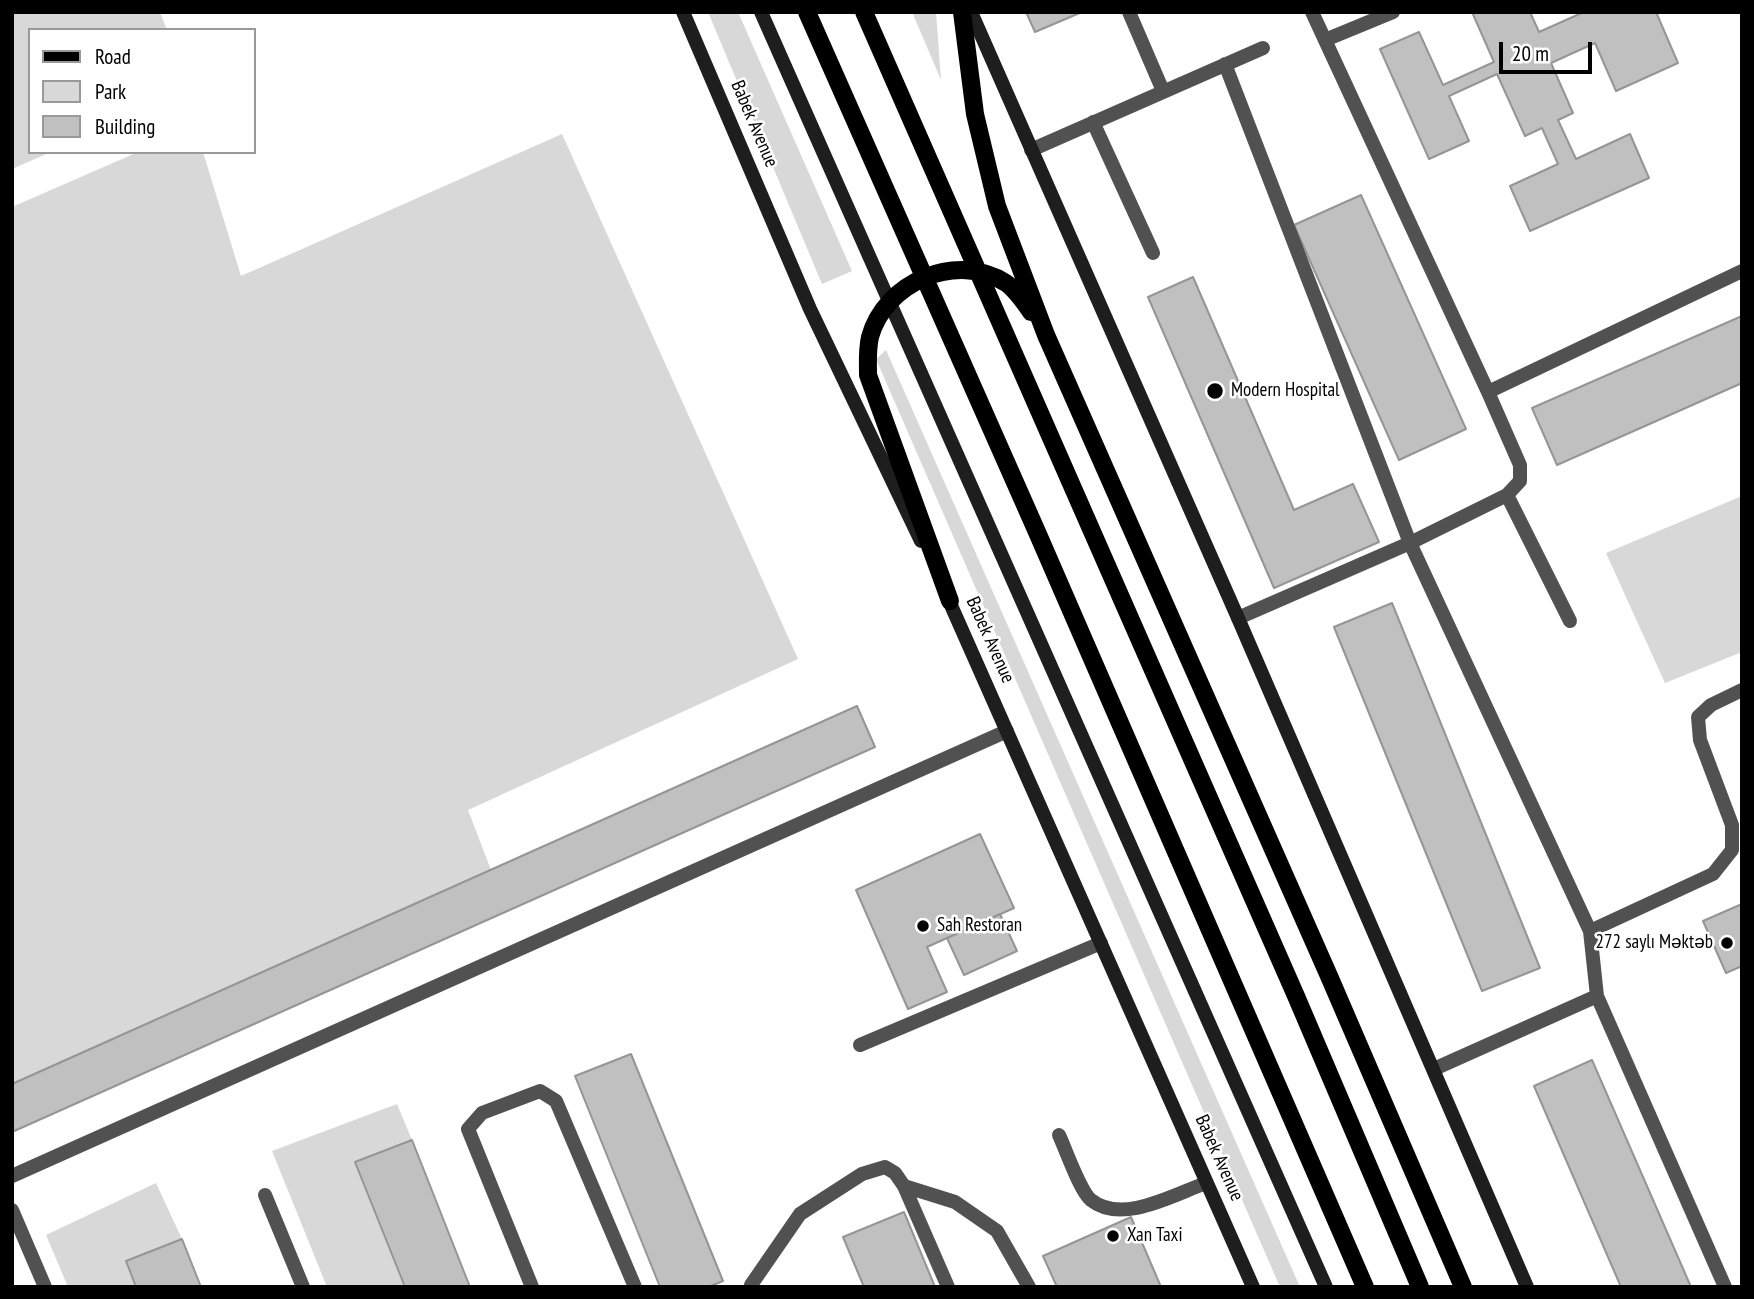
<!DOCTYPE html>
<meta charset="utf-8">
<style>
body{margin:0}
#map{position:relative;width:1754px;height:1299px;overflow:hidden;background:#fff;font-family:"PT Sans Narrow",sans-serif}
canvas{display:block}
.frame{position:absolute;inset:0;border:14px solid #000;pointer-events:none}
.legend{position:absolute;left:28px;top:28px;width:228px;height:126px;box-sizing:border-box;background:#fff;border:2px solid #999;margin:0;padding:9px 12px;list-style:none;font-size:21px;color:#000}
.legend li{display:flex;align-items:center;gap:14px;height:35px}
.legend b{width:35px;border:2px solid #999}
.scale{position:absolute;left:1499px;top:42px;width:93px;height:32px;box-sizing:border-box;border:4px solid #000;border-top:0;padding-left:9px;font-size:21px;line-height:24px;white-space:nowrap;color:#000;-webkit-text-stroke:5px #fff;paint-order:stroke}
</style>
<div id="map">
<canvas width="1754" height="1299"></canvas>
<div class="frame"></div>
<ul class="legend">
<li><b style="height:9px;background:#000"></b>Road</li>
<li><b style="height:19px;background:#d8d8d8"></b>Park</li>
<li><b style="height:19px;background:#c0c0c0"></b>Building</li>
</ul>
<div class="scale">20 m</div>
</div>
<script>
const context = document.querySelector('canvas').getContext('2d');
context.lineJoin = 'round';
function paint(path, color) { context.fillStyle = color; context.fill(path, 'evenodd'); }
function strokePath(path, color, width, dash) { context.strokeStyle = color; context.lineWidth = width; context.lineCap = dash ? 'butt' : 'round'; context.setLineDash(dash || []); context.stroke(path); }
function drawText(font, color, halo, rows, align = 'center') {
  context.font = font + ' "PT Sans Narrow",sans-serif'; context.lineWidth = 5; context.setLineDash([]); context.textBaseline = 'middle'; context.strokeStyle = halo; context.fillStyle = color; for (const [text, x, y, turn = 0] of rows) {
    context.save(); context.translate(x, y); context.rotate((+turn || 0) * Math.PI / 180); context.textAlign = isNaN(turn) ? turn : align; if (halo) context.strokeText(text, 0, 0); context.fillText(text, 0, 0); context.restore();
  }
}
paint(new Path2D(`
 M12,12H160L167,30H30V152H51L12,169Z
 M708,12H738L852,271L822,284Z
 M912,12H936L941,80Z
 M562,134L798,659L468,810L491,870L12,1084V207L138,152H203L241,276Z
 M886,350L1300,1287H1280L876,359Z
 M1742,496V652L1665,683L1606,553Z
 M397,1104L412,1140L356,1162L405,1287H327L272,1151Z
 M156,1183L182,1239L126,1261L136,1287H68L46,1235Z`), '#d8d8d8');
const building = new Path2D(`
 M1026,12H1082L1035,32Z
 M1472,12H1530L1539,32L1584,12H1656L1678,63L1616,91L1595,43L1551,63L1573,113L1558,120L1576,159L1630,134L1649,178L1530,231L1510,186L1558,164L1542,128L1525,136L1497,74L1449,96L1469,141L1429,159L1380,49L1419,32L1443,85L1494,62Z
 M1361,195L1466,429L1399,460L1294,225Z
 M1193,277L1294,510L1353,484L1379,542L1274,588L1148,297Z
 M1742,316V383L1557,465L1532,408Z
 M1392,603L1540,968L1482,991L1334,627Z
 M857,706L875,747L12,1132V1084Z
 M980,834L1014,908L927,947L947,992L908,1009L856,890Z
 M1742,904V966L1726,973L1703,921Z
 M1000,914L1017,951L964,975L947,938Z
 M631,1054L723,1281L708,1287H660L575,1076Z
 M1592,1060L1691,1287H1621L1534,1086Z
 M412,1140L470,1287H405L355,1162Z
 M904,1212L935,1287H864L843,1237Z
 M1131,1217L1161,1287H1057L1043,1256Z
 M182,1239L201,1287H136L126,1261Z`);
paint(building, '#c0c0c0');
strokePath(building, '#959595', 2);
strokePath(new Path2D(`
 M1129,12L1163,91
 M1312,12L1488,392
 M1325,40L1393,12
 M1225,64L1410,543L1590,931L1597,996L1725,1287
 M1093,122L1153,253
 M1031,150L1263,48
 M1507,495L1570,621
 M1238,618L1410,543L1507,495L1520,481V465L1488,392L1742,271
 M1590,931L1713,874L1732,850V825L1700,740L1698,717L1711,705L1742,690
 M860,1045L1101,943
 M1434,1069L1597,996
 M1059,1135C1066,1150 1080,1191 1091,1200C1122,1225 1175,1194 1206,1183
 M904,1186L955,1202L997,1231L1029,1287
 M265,1195L303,1287
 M12,1210L45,1287
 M751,1285L800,1214L862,1174L885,1167L895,1173L904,1186L948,1287
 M532,1287L468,1129L482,1113L540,1091L556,1101L635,1287`), '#515151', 14);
strokePath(new Path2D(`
 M12,1176L1007,731`), '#515151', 14);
strokePath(new Path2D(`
 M683,12L810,309L921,541
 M761,12L1326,1287
 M971,12L1238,618L1527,1287
 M946,594L1253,1287`), '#1e1e1e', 14);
strokePath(new Path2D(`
 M807,12L1037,532L1365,1287
 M864,12L1296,996L1420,1287
 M962,12L975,114L997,206L1046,335L1329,976L1463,1287
 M950,601L868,375C868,362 867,350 870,337C885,282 957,251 1006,283C1016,290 1024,302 1031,312`), '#000', 18);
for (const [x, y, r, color] of [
 [1215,391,9,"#000"],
 [923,926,7,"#000"],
 [1727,943,7,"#000"],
 [1113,1236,7,"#000"]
]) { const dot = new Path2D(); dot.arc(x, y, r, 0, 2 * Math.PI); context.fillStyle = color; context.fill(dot); strokePath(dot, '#fff', 2.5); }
drawText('19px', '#000', '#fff', [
 ["Babek Avenue",754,124,67],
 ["Babek Avenue",990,640,66],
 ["Babek Avenue",1219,1158,66]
]);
drawText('19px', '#000', '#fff', [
 ["Modern Hospital",1231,391],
 ["Sah Restoran",937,926],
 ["272 saylı Məktəb",1713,943,"right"],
 ["Xan Taxi",1127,1236]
], 'left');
</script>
